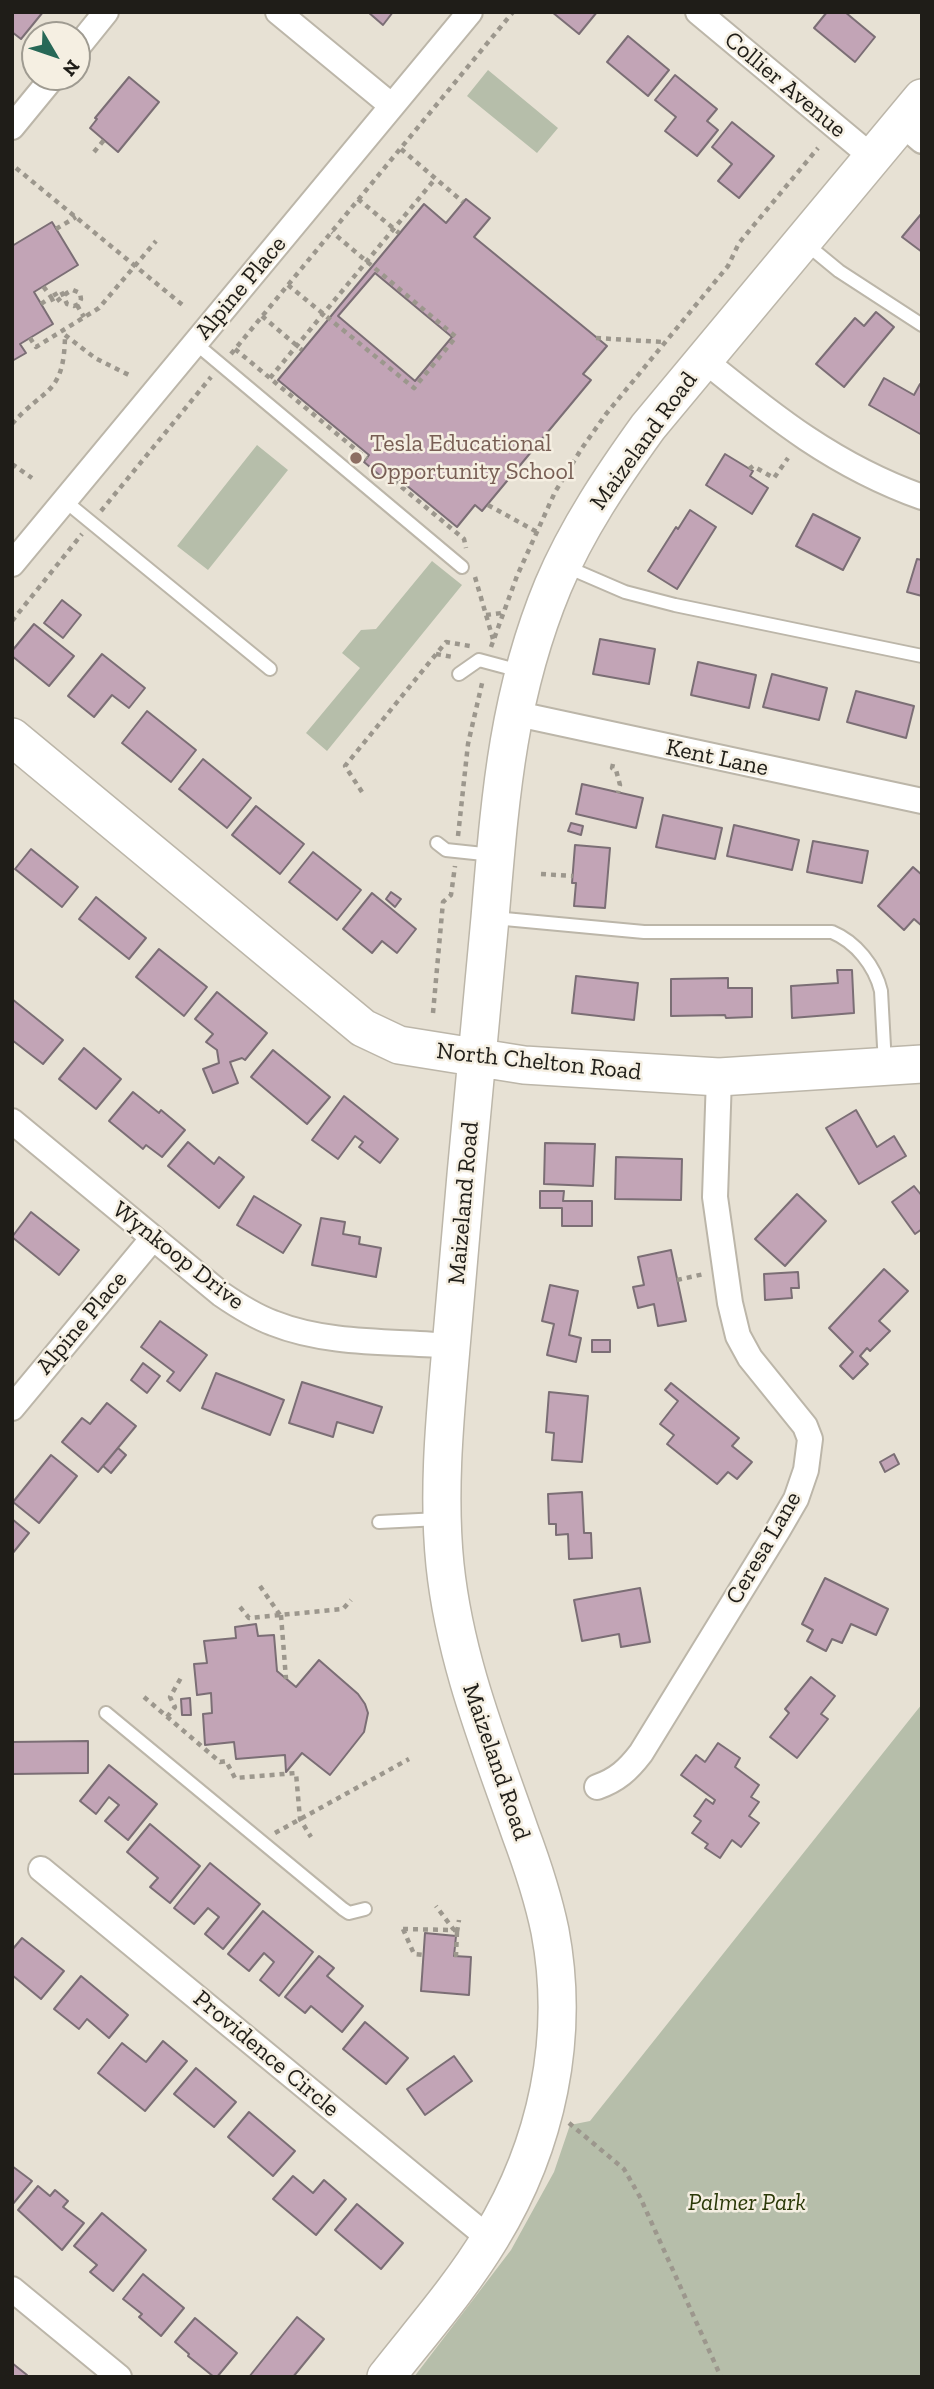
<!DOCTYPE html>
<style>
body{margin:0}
#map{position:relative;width:934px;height:2389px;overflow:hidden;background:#e7e1d4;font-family:"Zilla Slab",serif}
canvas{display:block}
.frame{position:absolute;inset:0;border:14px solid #1f1d18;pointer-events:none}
.north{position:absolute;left:21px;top:21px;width:70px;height:70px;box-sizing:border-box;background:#f5efe2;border:2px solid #9f9b91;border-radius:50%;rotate:129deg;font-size:19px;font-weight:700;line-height:28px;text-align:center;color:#1f1d18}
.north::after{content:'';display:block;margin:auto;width:24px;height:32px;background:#276857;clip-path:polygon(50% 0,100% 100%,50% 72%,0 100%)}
</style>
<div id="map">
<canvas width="934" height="2389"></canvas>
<div class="frame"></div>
<div class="north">N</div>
</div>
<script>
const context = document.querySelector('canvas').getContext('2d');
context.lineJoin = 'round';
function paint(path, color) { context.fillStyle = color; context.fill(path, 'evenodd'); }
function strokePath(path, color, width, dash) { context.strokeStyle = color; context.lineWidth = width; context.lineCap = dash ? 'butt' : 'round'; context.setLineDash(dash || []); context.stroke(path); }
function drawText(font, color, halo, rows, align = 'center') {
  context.font = font + ' "Zilla Slab",serif'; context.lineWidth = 5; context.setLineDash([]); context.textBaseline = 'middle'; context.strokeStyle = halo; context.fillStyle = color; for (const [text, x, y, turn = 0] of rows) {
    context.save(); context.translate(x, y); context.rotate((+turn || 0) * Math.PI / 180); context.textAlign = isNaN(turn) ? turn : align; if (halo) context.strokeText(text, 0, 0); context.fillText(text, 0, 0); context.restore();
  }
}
paint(new Path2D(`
 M488,70L558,128L537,153L467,96Z
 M257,445L288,470L208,570L177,546Z
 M432,561L462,585L327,751L306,733L360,668L342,653L361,630L376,629Z
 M922,1704V2377H414L511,2250L554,2172L570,2125L590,2121Z`), '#b6beaa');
const building = new Path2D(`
 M12,12H43L21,39L12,32Z
 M368,12H393L383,25Z
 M552,12H597L579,34Z
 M827,12H845L875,37L855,62L814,28Z
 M628,36L669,70L648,96L607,62Z
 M675,75L717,109L707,121L718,130L697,156L665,131L676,117L655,100Z
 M129,77L159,102L118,152L90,128L97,119L95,118Z
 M732,122L774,156L739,198L718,181L732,164L712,147Z
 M466,199L490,218L474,237L607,346L583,374L591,380L482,511L475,505L457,527L389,471L383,478L364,462L369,455L278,380L424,204L446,223ZM375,273L452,337L415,381L338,316Z
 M922,213V252L902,237Z
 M52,222L78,265L34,292L53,324L20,344L26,353L12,361V246Z
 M876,312L894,327L844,387L816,364L855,318L864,326Z
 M884,378L914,395L920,384L922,386V435L869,405Z
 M725,454L753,471L750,476L768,488L752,514L706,485Z
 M690,510L716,527L677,589L648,571L676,527L678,529Z
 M813,514L860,538L843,570L796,546Z
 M917,559L922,560V596L907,592Z
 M62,600L81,615L63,638L44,623Z
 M34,624L74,656L49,686L12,656V651Z
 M600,639L655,649L649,684L593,674Z
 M102,654L145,688L129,708L112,695L94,717L68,696Z
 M698,662L756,675L749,708L691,695Z
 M772,674L827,688L819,720L763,707Z
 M856,691L914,706L906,738L847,722Z
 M147,711L196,750L171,782L122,743Z
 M203,759L251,798L227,828L179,789Z
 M582,784L643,798L636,828L576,814Z
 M256,806L304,844L280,874L232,835Z
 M663,815L722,828L715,859L656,847Z
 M571,823L583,826L581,835L568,831Z
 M734,825L799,840L792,870L727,856Z
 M813,841L868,851L862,883L807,872Z
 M575,845L610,848L605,908L574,906L576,883H572Z
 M31,849L78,887L62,907L15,869Z
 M313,852L361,890L337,920L289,882Z
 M913,867L922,875V926L914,919L904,930L878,906Z
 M391,892L401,899L395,907L386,899Z
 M372,893L416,929L397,953L382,941L372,953L343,929Z
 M96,897L146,938L129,959L79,919Z
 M159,949L207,987L184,1016L136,977Z
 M837,970H852L854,1013L792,1018L791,986L838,983Z
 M576,976L638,983L634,1020L572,1013Z
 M728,978V988H752V1017L726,1018L725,1015L671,1016V979Z
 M217,992L267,1033L245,1060L242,1058L230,1062L238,1083L213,1093L203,1069L219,1063L217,1050L206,1042L213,1034L195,1019Z
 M12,999L63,1040L43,1064L12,1040Z
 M84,1048L121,1079L96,1109L59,1079Z
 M273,1050L330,1097L307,1124L251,1077Z
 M133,1092L159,1113L161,1110L185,1130L162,1157L146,1145L143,1149L109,1121Z
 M344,1096L398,1139L380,1163L359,1147L363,1142L355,1136L338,1159L312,1140Z
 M856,1110L877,1147L894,1136L906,1156L859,1184L826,1128Z
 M188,1142L214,1164L219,1157L244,1177L219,1208L168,1166Z
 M545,1143L595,1144L593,1186L544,1184Z
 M616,1157L682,1159L681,1200L615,1199Z
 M914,1186L922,1196V1229L915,1234L892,1202Z
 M540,1191H564L563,1201H592V1226H562V1208H540Z
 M797,1194L826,1221L785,1266L755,1239Z
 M254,1196L301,1225L283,1253L237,1225Z
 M31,1212L79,1250L59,1275L12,1237Z
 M321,1218L345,1222L343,1234L360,1237L359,1244L381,1248L376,1277L312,1265Z
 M671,1250L686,1321L658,1326L654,1304L638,1308L633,1287L644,1285L638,1257Z
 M884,1269L908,1291L879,1321L890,1331L870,1351L867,1348L860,1356L868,1364L853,1379L840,1366L853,1352L829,1328Z
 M798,1272L799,1288H791L792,1298L765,1300L764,1274Z
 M550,1285L578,1291L569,1335L581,1338L576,1362L547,1355L554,1324L542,1321Z
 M160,1321L207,1355L180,1391L167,1381L174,1372L141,1347Z
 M592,1340H610V1352H592Z
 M143,1363L160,1376L147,1393L131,1380Z
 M216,1373L284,1400L270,1435L202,1408Z
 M302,1382L382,1407L373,1433L337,1422L333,1437L289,1423Z
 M671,1383L739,1438L732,1446L752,1462L737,1479L728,1472L717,1484L667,1444L674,1435L660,1424L678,1401L665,1390Z
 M549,1392L588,1396L582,1462L552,1460L554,1433L546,1432Z
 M107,1403L136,1426L98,1472L62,1442L82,1418L90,1424Z
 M118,1448L126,1455L111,1473L103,1466Z
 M894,1454L899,1464L885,1472L880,1462Z
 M51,1455L77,1476L39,1523L13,1502Z
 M582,1492L584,1533H591L592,1558L569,1559L568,1534L556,1535V1524H549L548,1494Z
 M12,1519L29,1533L12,1554Z
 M825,1578L888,1609L876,1635L851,1624L842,1643L832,1639L826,1651L807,1641L813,1630L802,1624Z
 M640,1588L650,1642L621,1647L619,1634L582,1641L574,1600Z
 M256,1624L258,1636L274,1635L277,1671L296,1687L319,1660L358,1694L365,1704L368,1713L364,1732L330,1775L302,1753L286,1772L285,1755L236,1759L234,1742L205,1745L203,1714L212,1713L211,1693L197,1695L194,1664L207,1663L204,1641L236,1638L235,1627Z
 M811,1677L835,1696L821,1714L828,1719L797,1758L770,1737L789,1713L785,1709Z
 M190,1698L191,1715H182L181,1699Z
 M88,1741V1773L12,1774V1742Z
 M718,1743L740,1758L735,1767L759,1785L751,1797L759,1802L749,1816L759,1823L741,1847L732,1840L720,1858L705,1848L708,1844L692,1833L701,1821L694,1816L706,1799L713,1804L715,1800L681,1775L696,1755L705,1762Z
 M109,1765L157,1804L128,1840L105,1821L119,1805L109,1797L96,1814L80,1801Z
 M150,1824L200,1866L170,1903L150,1887L158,1878L127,1852Z
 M210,1863L260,1904L223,1949L205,1934L219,1917L208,1908L194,1924L174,1908Z
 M263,1911L313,1952L279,1996L260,1980L274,1962L264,1953L249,1971L228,1954Z
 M425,1933L456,1936L454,1956L471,1957L469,1995L421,1991Z
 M22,1938L64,1971L41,1999L12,1975V1950Z
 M319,1956L334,1968L327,1976L363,2006L342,2032L311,2006L305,2013L285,1997Z
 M81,1976L128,2015L109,2038L87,2019L79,2029L54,2009Z
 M365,2022L408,2058L386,2084L343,2049Z
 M163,2041L187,2061L145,2111L98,2073L122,2043L146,2062Z
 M454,2056L472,2081L425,2115L407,2089Z
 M196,2068L236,2102L214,2127L174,2094Z
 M249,2112L295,2151L273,2176L228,2137Z
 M12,2166L32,2181L12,2205Z
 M293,2176L313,2193L324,2180L346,2199L316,2235L273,2199Z
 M38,2186L50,2196L55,2190L68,2201L63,2207L84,2223L62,2250L18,2210Z
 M357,2204L403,2243L381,2269L335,2230Z
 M102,2213L146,2250L113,2291L90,2272L97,2265L74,2246Z
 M143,2274L184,2308L161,2336L139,2317L142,2314L123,2299Z
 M297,2317L324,2339L293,2377H249Z
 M195,2318L237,2353L217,2377H214L188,2356L189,2354L175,2342Z
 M12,2363L27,2375L26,2377H12Z`);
paint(building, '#c2a4b6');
strokePath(building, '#7b6e75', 2);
const lane = new Path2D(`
 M805,243L839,271L922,325
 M195,343L462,567
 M65,501L270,669
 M567,567L625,592L675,605L922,656
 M459,674L479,660L520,671
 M437,843L446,850L493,855
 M494,918L644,932H832C856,942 875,966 881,991L885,1065
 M379,1522L439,1519
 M106,1713L343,1909L349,1913L365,1909`);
const street = new Path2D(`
 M278,12L392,106
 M698,12L872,157
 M77,48L106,12
 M901,123L922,141
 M12,127L53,77
 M704,360C774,417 835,466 922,497
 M12,564L470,12
 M513,713L922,801
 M12,1121L221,1294C237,1305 254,1316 273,1323C328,1345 393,1341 451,1346
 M12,1408L153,1238
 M597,1787C617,1780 628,1770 641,1753L778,1530L796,1499L806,1470L810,1439L805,1426L750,1358L738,1336L730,1303L715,1197L719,1077
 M41,1869L490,2239
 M12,2289L119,2377`);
const secondary = new Path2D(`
 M12,737L363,1028L399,1045L524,1065L719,1077L922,1064
 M386,2377C422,2331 461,2287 491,2237C547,2145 570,2037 550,1931C543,1897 532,1864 520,1832C489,1743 455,1660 445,1565C438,1497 444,1427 450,1359C455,1298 461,1236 466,1175C474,1089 482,1003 490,918C500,800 507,697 553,586C577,529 612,477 648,427L922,98`);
strokePath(lane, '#bcb6a9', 16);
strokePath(street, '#bcb6a9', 28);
strokePath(secondary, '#bcb6a9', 40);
strokePath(new Path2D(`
 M401,149L463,202
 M94,152L104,140
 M16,168L185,307
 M358,199L399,233
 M56,229L76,217
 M288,285L414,388L456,337L332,232
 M51,297L54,303C61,299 66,292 73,290L80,293L81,299L79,304L74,306L67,304L61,291L51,297
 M41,304L51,297L43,286
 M77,305L84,317
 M262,316L302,350
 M65,335L95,358L129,375
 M30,338L36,347L99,308L156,241
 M596,338L663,342
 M235,349L367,459
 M231,354L513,12
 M270,378L435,179
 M12,424C44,387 64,396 65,336
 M12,464L32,478
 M749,469L753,466L774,478L788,458
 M386,474L464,539L466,548
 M488,505L537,532
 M101,511L211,377
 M475,577L493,639
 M486,615L502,613
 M12,621L82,534
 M491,647L517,576L555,492L582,448L606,414L728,266L739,243L818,148
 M436,654L453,657
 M613,764L612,768L616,770L620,785L618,793
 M362,792L345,766L446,642L470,646
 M458,836L468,744L483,679
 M541,874L573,876
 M433,1013L443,902L451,895L455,866
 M677,1280L704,1274
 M260,1586L280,1615
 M240,1607L249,1618L343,1609L351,1600
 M281,1615L286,1679
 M144,1697L220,1762L226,1761L235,1778L296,1773L300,1819L311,1837
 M167,1717L175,1707L170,1697L182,1676
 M275,1833L409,1759
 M403,1929L454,1930L436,1906
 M403,1929L414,1954L424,1955
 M457,1932L459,1920
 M454,1955H456L457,1932L454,1930
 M569,2123L624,2169L640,2197L721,2377`), '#9c978d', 4.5, [5, 5]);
strokePath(lane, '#fff', 12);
strokePath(street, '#fff', 24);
strokePath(secondary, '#fff', 37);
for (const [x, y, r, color] of [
 [356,458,7,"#8d6e63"]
]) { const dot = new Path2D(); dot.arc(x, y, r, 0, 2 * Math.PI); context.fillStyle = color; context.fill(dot); strokePath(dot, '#f5efe2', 2.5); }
drawText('24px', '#1f1d18', '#f5efe2', [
 ["Collier Avenue",785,85,40],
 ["Alpine Place",241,288,-50],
 ["Maizeland Road",644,441,-54],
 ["Kent Lane",717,758,12],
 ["North Chelton Road",539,1062,6],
 ["Maizeland Road",464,1203,-85],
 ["Wynkoop Drive",178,1256,38],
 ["Alpine Place",82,1323,-50],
 ["Ceresa Lane",764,1548,-60],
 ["Maizeland Road",496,1762,71],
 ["Providence Circle",266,2054,40]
]);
drawText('24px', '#785e54', '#f5efe2', [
 ["Tesla Educational",370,444],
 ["Opportunity School",370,472]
], 'left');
drawText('italic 24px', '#2b3908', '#f5efe2', [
 ["Palmer Park",747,2203]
]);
</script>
